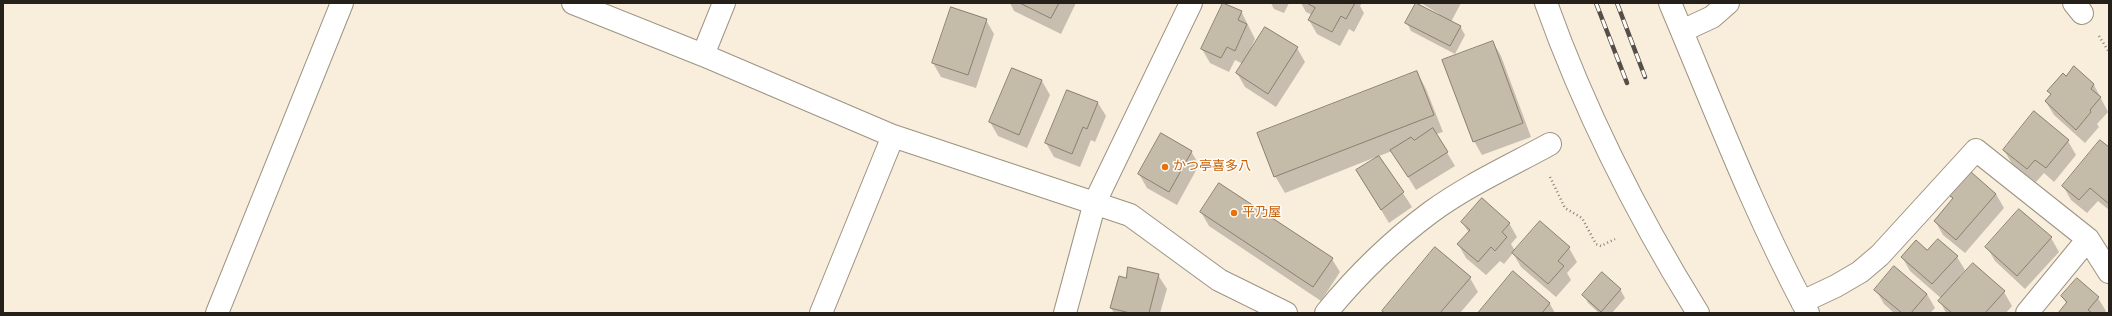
<!DOCTYPE html>
<meta charset="utf-8">
<style>
body{margin:0}
#map{position:relative;width:2112px;height:316px;overflow:hidden;background:#f9eedc;font-family:"Sofia Sans Condensed",sans-serif}
canvas{display:block}
.frame{position:absolute;inset:0;border:4px solid #25211a;pointer-events:none}
</style>
<div id="map">
<canvas width="2112" height="316"></canvas>
<div class="frame"></div>
</div>
<script>
const g = document.querySelector('canvas').getContext('2d');
g.lineJoin = 'round';
function fill(path, color) { g.fillStyle = color; g.fill(path, 'evenodd'); }
function trace(path, color, width, dash) { g.strokeStyle = color; g.lineWidth = width; g.lineCap = dash ? 'butt' : 'round'; g.setLineDash(dash || []); g.stroke(path); }
function drawText(font, color, halo, rows, align = 'center') {
  g.font = font + ' "Sofia Sans Condensed","Noto Sans JP",sans-serif'; g.lineWidth = 3; g.setLineDash([]); g.textBaseline = 'middle'; g.strokeStyle = halo; g.fillStyle = color; for (const [text, x, y, turn = 0] of rows) {
    g.save(); g.translate(x, y); g.rotate((+turn || 0) * Math.PI / 180); g.textAlign = isNaN(turn) ? turn : align; if (halo) g.strokeText(text, 0, 0); g.fillText(text, 0, 0); g.restore();
  }
}
const shadow = new Path2D(`
 M1010 3H1076L1061 34 1014 11Z
 M1271 3H1289L1284 13 1274 9Z
 M1301 3H1362L1360 6 1364 13 1354 32 1349 29 1340 46 1317 34 1309 20 1312 15 1306 12Z
 M1421 3H1461L1451 22 1460 26 1465 35 1455 54 1411 31 1407 23 1439 14Z
 M1241 11 1255 39 1249 52 1265 28 1297 48 1305 62 1276 107 1245 87 1237 73 1243 64 1235 60 1229 72 1210 63 1202 49Z
 M986 20 994 34 976 88 941 77 933 63Z
 M1493 42 1501 56 1531 137 1482 155 1474 141Z
 M2074 68 2094 85 2108 112 2097 124 2099 127 2085 143 2054 115 2046 102 2051 95 2049 91Z
 M1417 72 1426 89 1443 132 1436 134 1455 166 1416 190 1392 151 1379 156 1412 207 1389 223 1365 184 1376 157 1285 193 1275 176Z
 M1042 81 1050 95 1027 148 998 136 990 122Z
 M1098 103 1106 116 1095 142 1091 140 1080 167 1054 157 1046 143Z
 M2068 141 2076 155 2054 182 2044 173 2036 182 2012 164 2004 150Z
 M2109 148V210L2098 201 2087 213 2071 200 2063 186Z
 M1191 151 1199 165 1177 205 1147 188 1139 174Z
 M1996 194 2004 208 1965 253 1943 235 1935 221 1953 200 1951 196Z
 M1201 212 1332 259 1340 272 1321 301 1209 226Z
 M1462 222 1509 223 1517 237 1511 244 1515 251 1569 248 1577 262 1567 273 1571 280 1556 297 1521 267 1513 253 1504 264 1500 261 1486 275 1466 258 1458 244 1469 233Z
 M2051 238 2059 252 2025 289 1995 261 1987 247Z
 M1927 251 1957 257 1965 270 1960 276 1961 278 2004 292 2012 306 2006 313H1946L1940 301 1942 299 1910 271 1902 257Z
 M1514 273 1550 304 1555 313H1480Z
 M1158 275 1167 289 1160 313H1114L1111 308 1126 279Z
 M1470 278 1478 292 1460 313H1384L1383 311Z
 M1620 289 1625 298 1612 313H1599L1588 303 1584 295Z
 M1876 290 1927 294 1935 308 1930 313H1894L1884 304Z
 M2062 297 2098 298 2106 311 2105 313H2059L2067 304Z`);
const building = new Path2D(`
 M1020 3H1059L1051 18Z
 M1223 3 1242 11 1238 20 1247 24 1235 51 1227 47 1221 58 1201 49Z
 M1307 3H1355L1346 19 1341 16 1332 32 1308 20 1315 8Z
 M1416 3 1461 26 1450 46 1405 23Z
 M951 7 987 19 968 75 932 63Z
 M1265 27 1298 47 1268 94 1236 73Z
 M1493 41 1523 123 1473 142 1442 60Z
 M2074 66 2094 84 2091 89 2101 97 2090 110 2091 112 2076 130 2045 101 2051 94 2047 91 2063 73 2066 76Z
 M1012 68 1042 80 1019 135 989 122Z
 M1417 71 1434 115 1274 177 1257 133Z
 M1067 90 1098 102 1087 129 1083 127 1072 154 1045 143Z
 M2034 111 2069 140 2046 168 2035 160 2027 169 2003 150Z
 M1433 128 1448 152 1408 177 1390 150 1411 137 1414 140Z
 M1161 133 1192 151 1169 192 1138 174Z
 M2100 140 2109 147V204L2090 188 2079 200 2062 186Z
 M1379 156 1404 192 1381 210 1356 170Z
 M1971 172 1996 194 1956 240 1934 221 1953 198 1950 196Z
 M1219 183 1333 258 1313 287 1200 212Z
 M1482 198 1510 223 1502 232 1507 237 1495 251 1491 247 1478 262 1457 244 1470 230 1461 222Z
 M2019 209 2052 237 2017 276 1985 247Z
 M1540 221 1570 247 1558 261 1564 266 1548 284 1512 253Z
 M1938 239 1958 256 1932 284 1901 257 1916 240 1927 250Z
 M1435 247 1471 277 1440 313H1385L1382 311Z
 M1973 263 2005 291 1985 313H1952L1938 301Z
 M1894 266 1927 294 1911 313H1902L1874 290Z
 M1128 267 1159 274 1149 313H1130L1110 308 1119 276 1126 278Z
 M1513 271 1550 303 1542 313H1478Z
 M1602 272 1621 289 1601 312 1582 295Z
 M2077 278 2099 297 2088 310 2092 313H2058L2067 302 2061 296Z`);
const path = new Path2D(`
 M2099 36 2109 52
 M1550 177 1565 208 1582 218 1596 244 1601 246 1615 239`);
const minor = new Path2D(`
 M573 3 703 55 893 136 1130 215 1219 280 1286 313
 M1546 3C1585 112 1637 215 1698 313
 M1670 3C1714 107 1754 213 1808 313
 M2074 3 2082 13
 M1682 31 1712 17 1728 3
 M703 55 724 3
 M1802 302 1836 286 1860 272 1880 255 1976 150 2088 239 2109 272
 M217 313 342 3
 M821 313 893 136
 M1065 313 1095 202 1191 3
 M1326 313C1357 275 1392 241 1431 212 1468 185 1510 166 1550 144
 M2027 313 2088 239`);
const rail = new Path2D(`
 M1596 3 1627 83
 M1617 3 1645 77`);
const markers = [
 [1165,167,4,"#e8710a"],
 [1234,213,4,"#e8710a"]
];
const foodNames = [
 ["かつ亭喜多八",1173,167],
 ["平乃屋",1242,213]
];
fill(shadow, '#0003');
fill(building, '#c5bba9');
trace(building, '#897f6e', 1);
trace(minor, '#9d9382', 24);
trace(path, '#878074', 2.5, [1, 3]);
trace(minor, '#fff', 22);
trace(rail, '#554f46', 4.5);
trace(rail, '#fffdf9', 3, [9]);
for (const [x, y, r, color] of markers) { const dot = new Path2D(); dot.arc(x, y, r, 0, 2 * Math.PI); g.fillStyle = color; g.fill(dot); trace(dot, '#fffdf9', 1.5); }
drawText('13px', '#c56008', '#fffdf9', foodNames, 'left');
</script>
